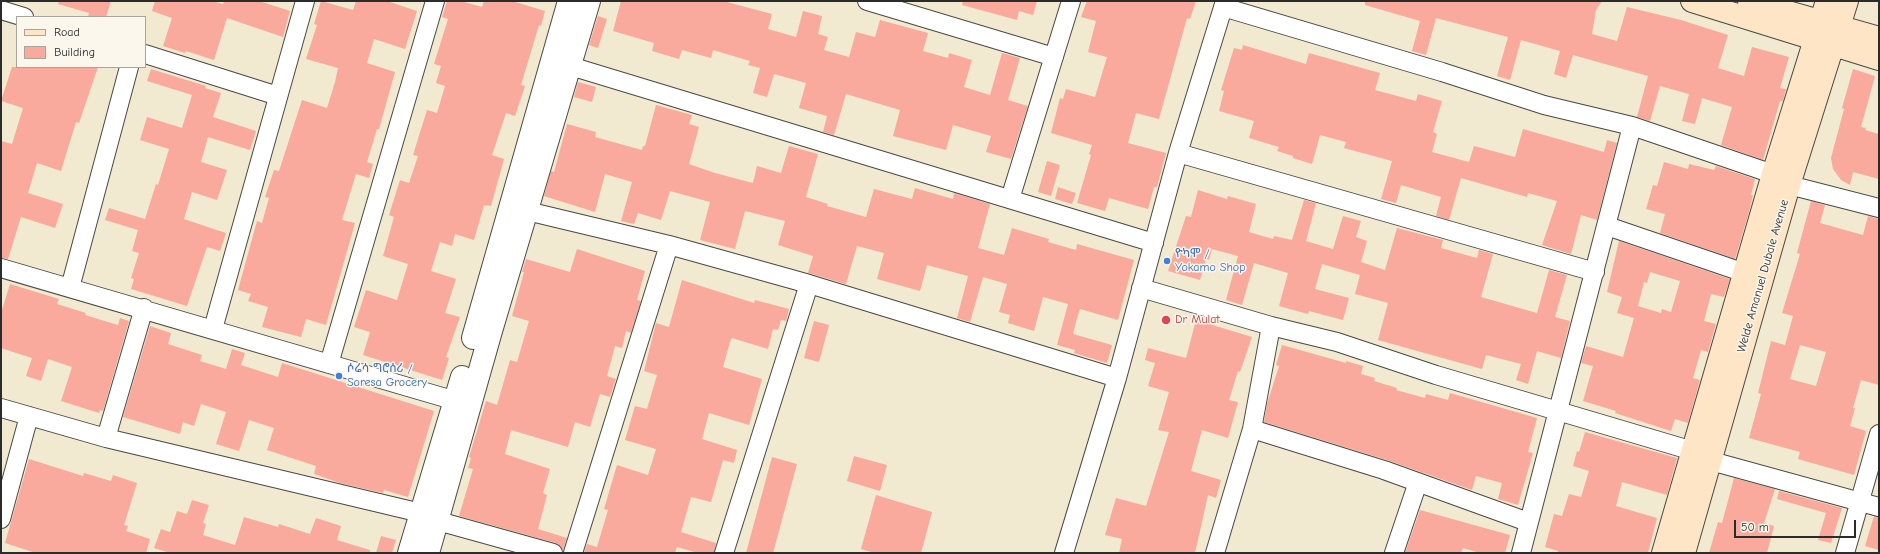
<!DOCTYPE html>
<meta charset="utf-8">
<style>
body{margin:0}
#map{position:relative;width:1880px;height:554px;overflow:hidden;background:#f1e9d0;font-family:"Comic Neue",sans-serif}
canvas{display:block}
.frame{position:absolute;inset:0;border:2px solid #2b2b2b;pointer-events:none}
.legend{position:absolute;left:16px;top:16px;width:130px;height:52px;box-sizing:border-box;background:#fbf7ec;border:1px solid #a8a59f;margin:0;padding:5px 7px;list-style:none;font-size:12px;color:#2b2b2b}
.legend li{display:flex;align-items:center;gap:8px;height:20px}
.legend b{width:20px;border:1px solid #a8a59f}
.scale{position:absolute;left:1734px;top:520px;width:122px;height:18px;box-sizing:border-box;border:2px solid #2b2b2b;border-top:0;padding-left:5px;font-size:12px;line-height:14px;white-space:nowrap;color:#2b2b2b;-webkit-text-stroke:3px #fbf7ec;paint-order:stroke}
</style>
<div id="map">
<canvas width="1880" height="554"></canvas>
<div class="frame"></div>
<ul class="legend">
<li><b style="height:5px;background:#fde5c5"></b>Road</li>
<li><b style="height:11px;background:#f9aa9c"></b>Building</li>
</ul>
<div class="scale">50 m</div>
</div>
<script>
const g = document.querySelector('canvas').getContext('2d');
g.lineJoin = 'round';
function fill(path, color) { g.fillStyle = color; g.fill(path, 'evenodd'); }
function trace(path, color, width, dash) { g.strokeStyle = color; g.lineWidth = width; g.lineCap = dash ? 'butt' : 'round'; g.setLineDash(dash || []); g.stroke(path); }
function drawText(font, color, halo, rows, align = 'center') {
  g.font = font + ' "Comic Neue","Noto Sans Ethiopic",sans-serif'; g.lineWidth = 3; g.setLineDash([]); g.textBaseline = 'middle'; g.strokeStyle = halo; g.fillStyle = color; for (const [text, x, y, turn = 0] of rows) {
    g.save(); g.translate(x, y); g.rotate((+turn || 0) * Math.PI / 180); g.textAlign = isNaN(turn) ? turn : align; if (halo) g.strokeText(text, 0, 0); g.fillText(text, 0, 0); g.restore();
  }
}
const building = new Path2D(`
 M59 1H111L106 17H88L89 13 58 4Z
 M155 1H212L223 4 224 1H259L290 11 283 37 227 18 214 60 186 51 185 53 163 46 172 18 152 11Z
 M321 1 353 10 356 1H387L417 11 405 49 374 39 367 63 395 72 379 129H377L367 162 373 164 369 178 356 174 342 220 355 223 326 325 306 319 301 337 262 327 268 307 248 301 251 294 238 290 257 221 262 223 269 198 265 197 274 170 279 171 302 100 327 108 335 82 338 68 306 59 317 25 314 24Z
 M447 1H461L482 7 484 1H512L545 11 541 26 539 25 521 85 525 86 515 116 506 113 492 155 504 159 491 206 484 205 474 240 455 234 452 246 440 242 431 271 456 279 445 313 460 317 446 357 449 358 442 380 363 355 370 332 354 327 366 290 397 300 408 264 383 256 394 217 389 215 400 180 409 183 418 156 413 155 427 110 437 113 445 86 436 83 441 66 434 64 448 19 442 17Z
 M621 1H723L772 14 768 29 796 37 803 11 822 16 818 34 828 37 824 50 849 57 856 32 875 37 880 20 928 33 923 51 948 58 949 53 972 60 964 87 990 95 1002 53 1020 58 1008 100 1028 106 1011 159 986 152 991 136 953 125 946 150 893 136 900 110 846 94 834 135 823 132 827 116 799 108 806 83 774 74 767 97 753 93 760 68 748 65 750 61 713 50 711 58 682 50 679 59 652 51 654 43 613 31Z
 M963 1H1037L1033 15 1019 11 1017 20 962 5Z
 M1087 1H1196L1190 19 1187 18 1159 119 1136 113 1128 143 1166 153 1157 187H1154L1148 209 1109 198 1105 211 1077 203 1091 155 1089 154 1092 145 1051 133 1060 98 1063 99 1066 89 1095 97 1107 57 1088 52 1096 21 1081 17Z
 M1365 1H1602L1596 10 1592 34 1617 41 1627 7 1681 20 1728 35 1718 68 1744 76 1752 47 1789 57 1780 88 1786 89 1783 101H1780L1763 160 1721 145 1732 107 1702 98 1695 124 1682 121 1689 94 1660 86 1650 121 1637 117 1648 76 1573 55 1566 78 1554 74 1560 51 1521 40 1510 80 1497 76 1508 37 1436 18 1426 55 1412 51 1420 21 1365 5Z
 M598 16 607 19 598 48 589 45Z
 M1243 45 1306 64 1309 53 1380 73 1375 90 1416 101 1418 94 1442 101 1433 132 1437 134 1432 152 1469 162 1474 146 1515 157 1523 129 1604 152 1607 140 1617 143 1597 220 1581 215 1571 254 1542 245 1557 201 1528 193 1527 197 1461 178 1449 220 1436 216 1441 197 1401 185 1396 203 1381 199 1392 161 1344 148 1346 142 1320 135 1312 164 1293 158V156L1277 151 1279 147 1249 138 1254 121 1219 111 1224 91 1221 90 1234 48 1242 50Z
 M12 67H98L79 123 76 122 61 171 37 163 28 193 63 204 55 228 21 217 8 259 1 258V141L12 144 23 108 1 101Z
 M151 69 206 86 205 88 221 93 213 117 256 131 250 150 208 137 201 162 227 170 217 200 192 192 184 219 226 233 220 251 207 247 187 306 131 289 134 279 131 278 139 253 132 251 138 230 105 220 109 208 145 219 156 184 158 185 169 149 140 140 147 117 182 128 192 95 147 81Z
 M1853 69 1875 76 1861 127 1866 128 1865 130 1879 134V179L1853 172 1850 185 1841 180 1833 169 1831 158 1844 109 1842 108Z
 M578 82 596 87 592 102 574 97Z
 M656 105 692 115 689 124 699 127 689 164 715 173 753 183 757 166 781 173 789 146 818 154 806 197 828 204 827 206 866 217 874 189 912 199 915 188 953 199 954 193 990 204 978 248 1004 255 1012 228 1049 239 1048 242 1076 250 1077 244 1134 260 1118 320 1080 309 1077 318 1073 334 1112 345 1107 363 1074 353 1075 350 1057 345 1068 304 1043 297 1034 331 1008 323 1010 315 999 312 1007 284 983 277 970 322 957 318 968 276 927 265 920 291 877 279 884 253 857 246 846 284 808 273 813 256 778 245 785 221 745 211 735 249 700 240 710 202 670 191 661 220 638 213 634 224 621 221 632 182 605 174 595 212 544 196 551 171 554 172 567 124 596 132 595 137 642 150 643 146H645Z
 M1047 161 1060 165 1051 196 1038 192Z
 M1664 162 1688 169 1689 164 1714 170 1716 166 1755 179 1751 195H1753L1749 212 1735 259 1660 233 1665 214 1646 209 1653 185 1657 186Z
 M1058 187 1076 193 1072 204 1055 199Z
 M1198 190 1227 199 1228 196 1256 204 1249 232 1273 239 1274 236 1292 240 1304 200 1316 203 1306 241 1333 249 1343 216 1361 221 1356 237 1367 241 1361 262 1385 270 1397 228 1443 240 1441 248 1477 258 1479 250 1493 254 1481 297 1537 313 1549 270 1567 275 1555 317 1570 321 1561 358 1537 351 1528 384 1516 380 1521 364 1486 355 1482 369 1378 340 1388 303 1355 294 1360 275 1322 264 1315 289 1349 298 1343 320 1309 311 1308 314 1279 306 1288 273 1254 263 1242 305 1226 300 1238 256 1212 249 1209 260 1206 259 1200 280 1168 271 1186 216 1191 217Z
 M1811 201 1825 205 1820 223 1863 235 1868 216 1879 219V385L1861 380 1853 408H1855L1850 426 1866 431 1854 475 1798 459 1800 452 1749 438 1761 394 1758 393 1771 341 1785 345 1793 316 1782 313 1800 254 1797 253ZM1800 345 1826 352 1816 386 1790 379Z
 M1619 241 1730 279 1724 297 1711 294 1704 321 1716 324 1708 352 1701 350 1693 378 1700 380 1688 423 1675 419 1671 431 1615 413 1616 411 1583 401 1593 366 1581 363 1586 346 1623 357 1634 318 1617 313 1622 297 1607 292ZM1650 272 1680 281 1671 312 1662 309 1661 313 1638 306 1644 282 1647 283Z
 M577 249 645 271 637 300 641 301 631 333 626 331 622 348 615 346 607 376 616 379 610 397 600 394 590 427 575 422 568 447 511 430 505 454 550 469 543 493 547 495 538 529 567 538 563 550 556 543 459 516 473 469 468 468 471 458 469 457 486 401 497 405 510 360 517 362 529 321 512 316 524 272H522L526 259 570 272Z
 M682 280 754 303 755 300 789 309 786 321 781 320 778 330 773 329 768 349 732 338 730 342 723 367 762 379 749 425 709 413 702 439 737 450 734 463 723 460 711 502 691 497 681 532 716 543 714 553H698L677 547 675 553H584L587 544 597 547 608 510 604 509 617 465 648 475 656 449 625 440 635 406 647 409 657 375 644 371 656 323 669 327Z
 M10 284 59 299 57 304 86 313 85 315 118 325 120 318 129 321 103 411 100 410 99 413 61 401 72 367 48 359 41 381 26 376 32 358 1 348V313Z
 M1196 320 1252 337 1240 372 1238 371 1229 400 1238 402 1228 438 1202 430 1191 471 1221 480 1216 498 1208 495 1195 553H1119L1122 539 1105 535 1116 498 1146 506 1169 432 1158 430 1169 392 1148 386 1155 363 1145 360 1148 348 1186 358Z
 M814 321 829 325 819 362 804 358Z
 M150 326 171 333 168 344 202 355 200 361 226 369 232 349 245 353 241 365 278 377 282 363 434 411 408 497 384 490 383 493 340 483 314 474 316 466 267 450 274 428 249 420 239 451 216 444 226 412 201 404 194 426 183 422 180 434 123 417Z
 M1282 345 1346 363V361L1363 366 1361 374 1375 378 1374 381 1397 388 1396 390 1425 398 1426 394 1448 400 1450 393 1537 418 1528 452 1533 453 1518 505 1498 499 1502 483 1476 476 1472 490 1387 460 1264 422 1267 404 1279 366 1276 365Z
 M1585 432 1677 458 1667 495 1622 482 1616 506 1657 518 1648 553H1558V551L1545 547 1554 514 1562 516 1569 494 1581 497 1589 471 1573 466 1577 451 1579 452Z
 M854 456 887 465 880 491 847 481Z
 M772 457 797 464 776 542 773 553H746Z
 M29 459 83 476 84 473 111 481 113 475 137 483 124 525 128 526 126 531 150 539 146 553H36L5 543Z
 M1734 478 1775 489 1764 523 1774 526 1767 553H1709L1718 522 1722 523Z
 M1779 491 1842 508 1831 543 1818 540 1826 513 1777 499Z
 M876 495 932 512 921 553H875L861 549Z
 M192 500 209 505 203 523 206 524 203 535 235 545 244 517 278 527 279 524 310 534 316 518 341 526 337 540 370 550V553H170L154 548 161 529 170 532 177 511 187 514Z
 M1420 510 1510 535 1505 553H1480L1463 548 1461 553H1405Z
 M1874 516 1879 517V550L1865 546Z
 M381 536 396 540 392 553H376Z`);
const minor = new Path2D(`
 M867 1 1054 57
 M1223 7 1442 72 1544 105 1632 126 1773 174
 M1 10 24 17
 M145 54 278 96
 M557 62 1154 243
 M1178 153 1595 272
 M1789 185 1879 208
 M1010 199 1071 1
 M527 211 669 245 809 284 1117 378
 M1607 226 1745 273
 M1 268 456 401
 M70 288 129 67
 M1141 288 1271 326 1337 342 1436 375 1693 451
 M213 329 305 1
 M329 364 435 1
 M1 408 106 438 421 513 438 521 553 553
 M1252 429 1384 470 1528 522
 M106 438 144 308
 M1711 461 1879 507
 M1 519 29 416
 M573 553 669 245
 M724 553 809 284
 M1064 553 1117 378 1178 153 1225 1
 M1215 553 1252 429 1271 326
 M1394 553 1418 482
 M1521 553 1632 126
 M1845 553 1879 434`);
const tertiary = new Path2D(`
 M473 338 569 1
 M409 553 462 377
 M428 553 491 331 589 1`);
const secondary = new Path2D(`
 M1692 1 1879 59
 M1749 1 1879 38
 M1663 553 1773 174 1827 1
 M1684 553 1789 185 1847 1`);
const markers = [
 [1167,261,4,"#3f7fe0"],
 [1166,320,5,"#e0444e"],
 [339,376,4,"#3f7fe0"]
];
const shopNames = [
 ["ዮካሞ /",1175,254],
 ["Yokamo Shop",1175,268],
 ["ሶሬሳ ግሮሰሪ /",347,369],
 ["Soresa Grocery",347,383]
];
const streetNames = [
 ["Welde Amanuel Dubale Avenue",1763,276,-74]
];
const healthNames = [
 ["Dr Mulat",1175,320]
];
fill(building, '#f9aa9c');
trace(minor, '#494844', 20);
trace(tertiary, '#494844', 24);
trace(secondary, '#494844', 24);
trace(minor, '#fff', 18);
trace(tertiary, '#fff', 22);
trace(secondary, '#fde5c5', 22);
for (const [x, y, r, color] of markers) { const dot = new Path2D(); dot.arc(x, y, r, 0, 2 * Math.PI); g.fillStyle = color; g.fill(dot); trace(dot, '#fbf7ec', 1.5); }
drawText('12px', '#366cbe', '#fbf7ec', shopNames, 'left');
drawText('12px', '#2b2b2b', '#fbf7ec', streetNames);
drawText('12px', '#be3a42', '#fbf7ec', healthNames, 'left');
</script>
